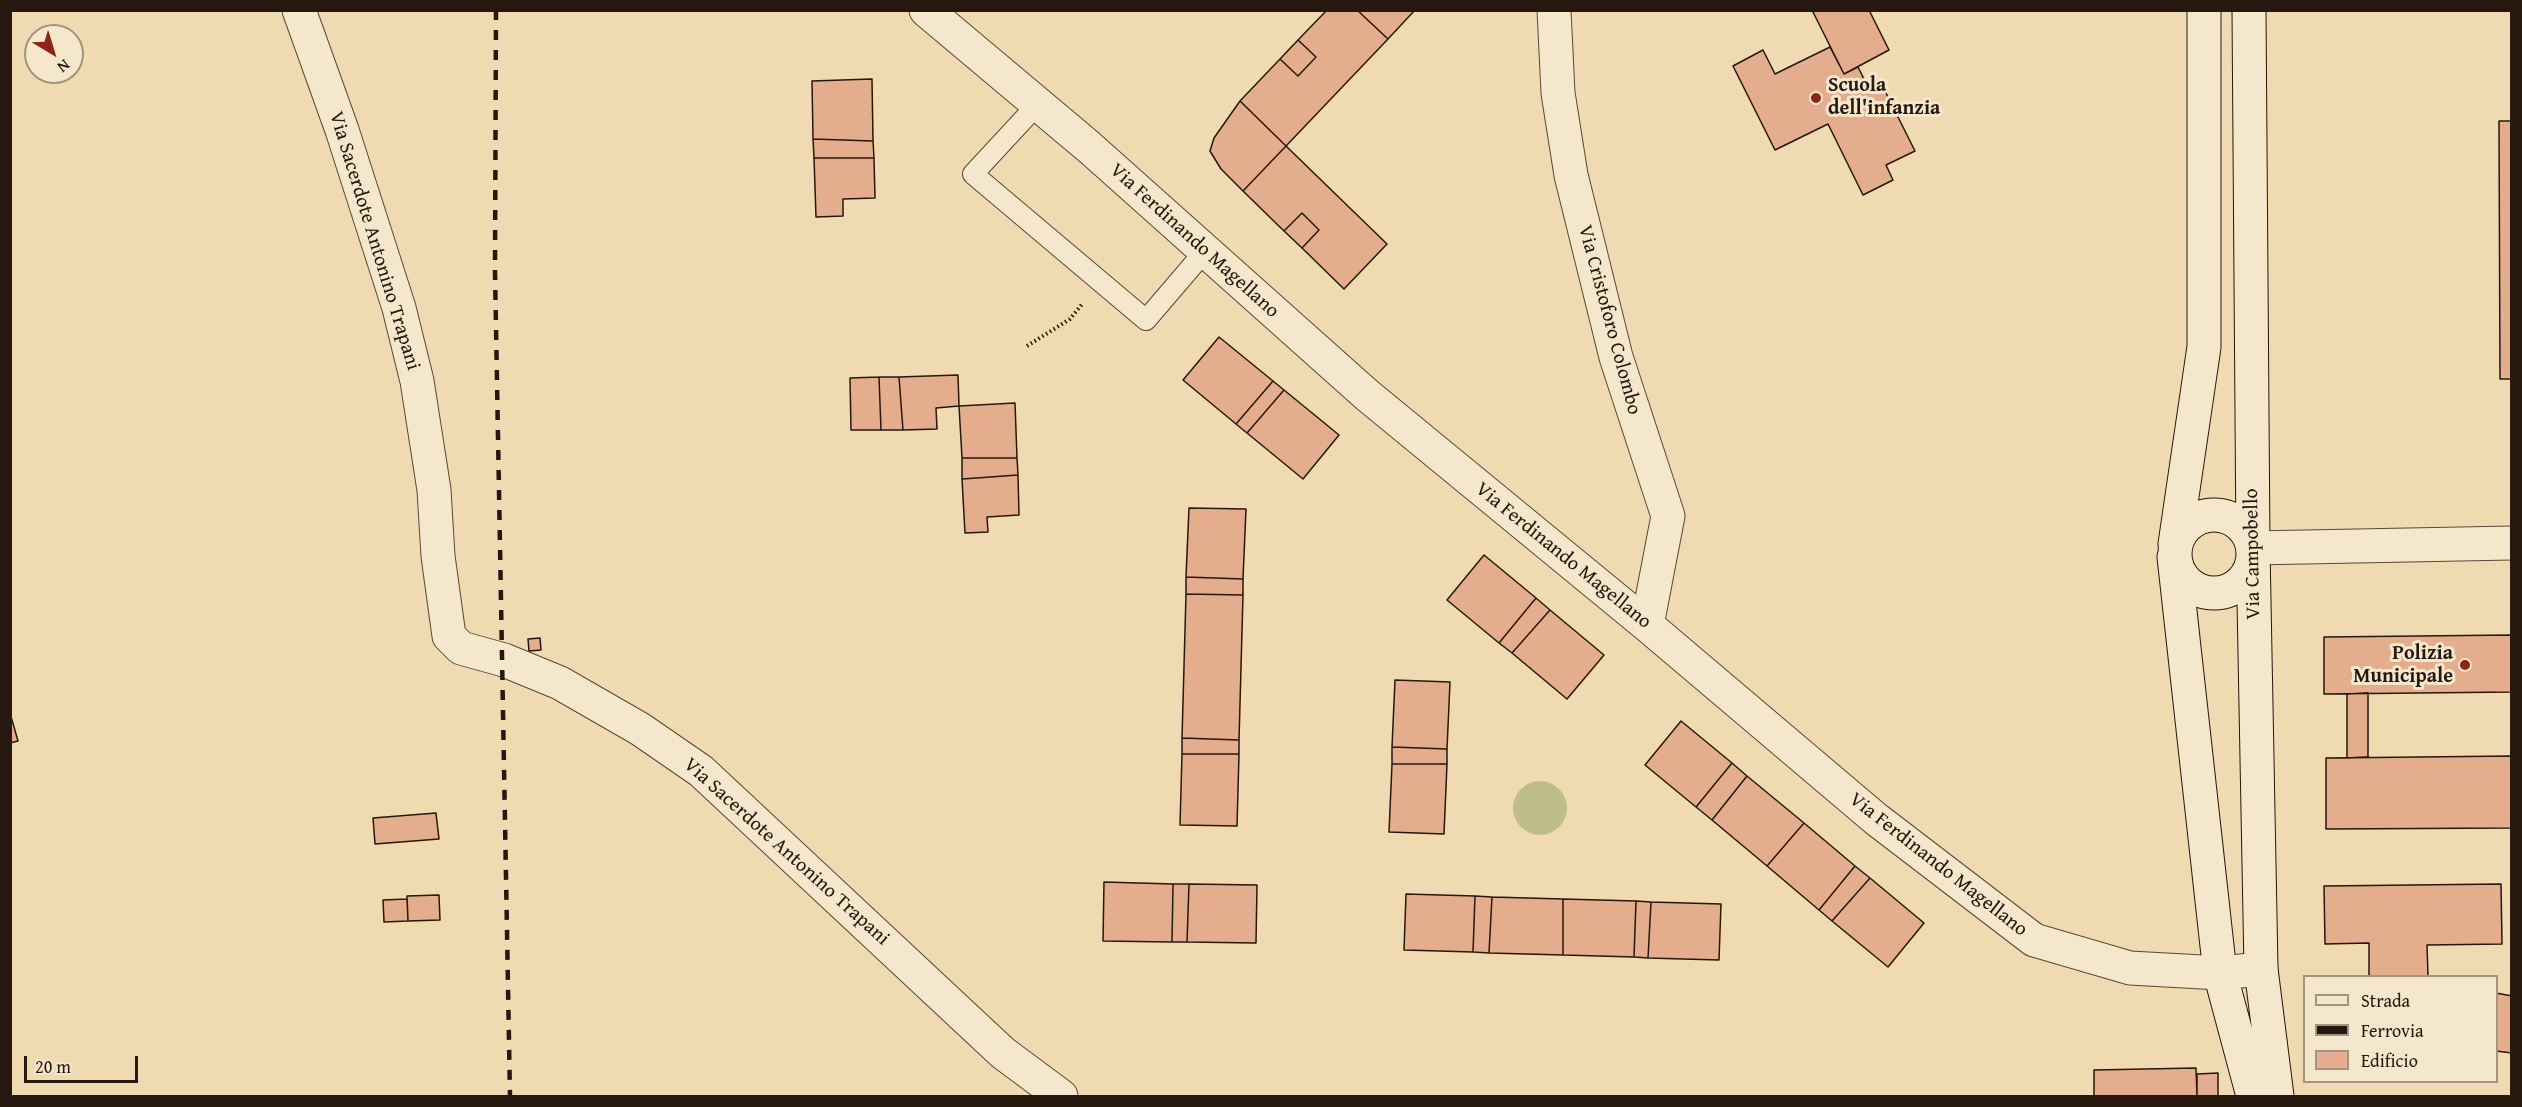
<!DOCTYPE html>
<style>
body{margin:0}
#map{position:relative;width:2522px;height:1107px;overflow:hidden;background:#f0dab1;font-family:"Gentium Book Plus",serif}
canvas{display:block}
.frame{position:absolute;inset:0;border:12px solid #26170f;pointer-events:none}
.legend{position:absolute;left:2303px;top:975px;width:195px;height:108px;box-sizing:border-box;background:#f5e7cc;border:2px solid #a29480;margin:0;padding:8px 10px;list-style:none;font-size:18px;color:#26170f}
.legend li{display:flex;align-items:center;gap:12px;height:30px}
.legend b{width:30px;border:2px solid #a29480}
.north{position:absolute;left:24px;top:24px;width:60px;height:60px;box-sizing:border-box;background:#f5e7cc;border:2px solid #a29480;border-radius:50%;rotate:142deg;font-size:16px;font-weight:700;line-height:24px;text-align:center;color:#26170f}
.north::after{content:'';display:block;margin:auto;width:21px;height:27px;background:#8f2418;clip-path:polygon(50% 0,100% 100%,50% 72%,0 100%)}
.scale{position:absolute;left:24px;top:1056px;width:114px;height:27px;box-sizing:border-box;border:3px solid #26170f;border-top:0;padding-left:8px;font-size:18px;line-height:21px;white-space:nowrap;color:#26170f;-webkit-text-stroke:4px #f5e7cc;paint-order:stroke}
</style>
<div id="map">
<canvas width="2522" height="1107"></canvas>
<div class="frame"></div>
<ul class="legend">
<li><b style="height:8px;background:#f5e7cc"></b>Strada</li>
<li><b style="height:8px;background:#26170f"></b>Ferrovia</li>
<li><b style="height:16px;background:#e4ad8d"></b>Edificio</li>
</ul>
<div class="north">N</div>
<div class="scale">20 m</div>
</div>
<script>
const g = document.querySelector('canvas').getContext('2d');
g.lineJoin = 'round';
function fill(path, color) { g.fillStyle = color; g.fill(path, 'evenodd'); }
function trace(path, color, width, dash) { g.strokeStyle = color; g.lineWidth = width; g.lineCap = dash ? 'butt' : 'round'; g.setLineDash(dash || []); g.stroke(path); }
function drawText(font, color, halo, rows, align = 'center') {
  g.font = font + ' "Gentium Book Plus",serif'; g.lineWidth = 6; g.setLineDash([]); g.textBaseline = 'middle'; g.strokeStyle = halo; g.fillStyle = color; for (const [text, x, y, turn = 0] of rows) {
    g.save(); g.translate(x, y); g.rotate((+turn || 0) * Math.PI / 180); g.textAlign = isNaN(turn) ? turn : align; if (halo) g.strokeText(text, 0, 0); g.fillText(text, 0, 0); g.restore();
  }
}
const green = new Path2D(`
 M1513 808a27 27 0 1 1 54 0a27 27 0 1 1-54 0Z`);
const building = new Path2D(`
 M1327 10H1357L1388 39 1286 146 1240 101 1280 59 1298 76 1316 57 1298 40Z
 M1357 10H1415L1388 39Z
 M1812 10H1869L1889 50 1844 74Z
 M1298 40 1316 57 1298 76 1280 59Z
 M1830 47 1844 74 1858 67 1871 93 1883 87 1915 151 1886 165 1893 180 1863 195 1828 124 1775 150 1733 66 1763 50 1775 74Z
 M872 79 873 141 813 139 812 81Z
 M1240 101 1286 146 1243 191 1221 169 1210 151 1214 138Z
 M2499 121H2512V379H2500Z
 M813 139 873 141 874 158H814Z
 M1286 146 1387 244 1344 289 1302 248 1319 230 1302 213 1284 231 1243 191Z
 M814 158H874L875 198 843 199V216L816 217Z
 M1302 213 1319 230 1302 248 1284 231Z
 M1219 337 1273 381 1236 424 1183 380Z
 M958 375 959 406 936 408 937 429 903 430 899 377Z
 M879 377 881 430H851L850 378Z
 M879 377H899L903 430H881Z
 M1273 381 1284 390 1247 433 1236 424Z
 M1284 390 1339 435 1303 479 1247 433Z
 M1015 403 1017 458H962L959 406Z
 M962 458H1017L1018 475 962 479Z
 M1018 475 1019 515 987 517 988 532 965 533 962 479Z
 M1189 508 1246 509 1243 579 1186 577Z
 M1484 555 1536 598 1499 643 1447 600Z
 M1186 577 1243 579V595L1186 594Z
 M1186 594 1243 595 1239 740 1182 738Z
 M1536 598 1550 610 1512 653 1499 643Z
 M1550 610 1604 655 1567 699 1512 653Z
 M2512 635V692L2324 694V637Z
 M540 638 541 650 529 651 528 639Z
 M1395 680 1450 682 1447 749 1392 747Z
 M2368 693V757L2347 758V694Z
 M10 713 18 741 10 743Z
 M1681 721 1732 763 1696 807 1645 765Z
 M1182 738 1239 740V754H1182Z
 M1392 747 1447 749V764H1392Z
 M1182 754H1239L1237 826 1180 825Z
 M2512 756V828L2326 829V758Z
 M1732 763 1747 776 1712 820 1696 807Z
 M1392 764H1447L1444 834 1389 832Z
 M1747 776 1804 823 1767 866 1712 820Z
 M436 813 439 839 375 844 373 818Z
 M1804 823 1855 866 1819 910 1767 866Z
 M1855 866 1870 878 1832 921 1819 910Z
 M1870 878 1924 923 1888 967 1832 921Z
 M1104 882 1173 884 1172 942 1103 941Z
 M1173 884H1189L1187 942H1172Z
 M1189 884 1257 885 1256 943 1187 942Z
 M2501 884 2502 944 2427 945 2428 976H2369V943L2325 944 2324 886Z
 M1406 894 1475 896 1473 952 1404 950Z
 M439 895 440 920 408 921 407 896Z
 M1475 896 1492 897 1489 953 1473 952Z
 M1492 897 1563 899V955L1489 953Z
 M407 899 408 921 384 922 383 900Z
 M1563 899 1636 901 1634 957 1563 955Z
 M1636 901 1651 902 1648 958 1634 957Z
 M1651 902 1721 904 1719 960 1648 958Z
 M2496 993 2512 996V1053L2496 1051Z
 M2196 1068 2197 1096H2094V1070Z
 M2218 1073V1096H2197V1074Z`);
const path = new Path2D(`
 M1027 346 1070 319 1083 303`);
const service = new Path2D(`
 M1036 106 973 174 1146 320 1205 251`);
const minor = new Path2D(`
 M299 10 342 130 399 308 417 381 434 490 438 556 449 636 461 648 504 660 560 683 640 729 701 771 1003 1053 1061 1096
 M926 10 1089 147 1367 395 1647 625 1876 819 2034 940 2130 968 2220 973 2261 969
 M1554 10 1558 93 1571 175 1616 357 1668 516 1647 625
 M2253 548 2512 543`);
const secondary = new Path2D(`
 M2249 10 2253 548 2261 969 2277 1096
 M2175 554a39 39 0 1 1 78 0a39 39 0 1 1-78 0Z
 M2175 544 2204 347V10
 M2174 557 2220 973 2253 1096`);
const rail = new Path2D(`
 M496 10 495 271 510 1096`);
const markers = [
 [1816,98,6,"#8f2418"],
 [2465,665,6,"#8f2418"]
];
const poiNames = [
 ["Scuola",1828,86],
 ["dell'infanzia",1828,109],
 ["Polizia",2453,654,"right"],
 ["Municipale",2453,677,"right"]
];
const streetNames = [
 ["Via Sacerdote Antonino Trapani",374,241,73],
 ["Via Ferdinando Magellano",1194,241,42],
 ["Via Cristoforo Colombo",1609,320,75],
 ["Via Campobello",2253,554,-91],
 ["Via Ferdinando Magellano",1563,556,39],
 ["Via Sacerdote Antonino Trapani",786,852,42],
 ["Via Ferdinando Magellano",1938,865,38]
];
fill(green, '#bdbe89');
fill(building, '#e4ad8d');
trace(building, '#26170f', 1.5);
trace(service, '#584838', 22);
trace(minor, '#584838', 35);
trace(secondary, '#26170f', 35);
trace(path, '#26170f', 4, [1.5, 3]);
trace(service, '#f5e7cc', 20);
trace(minor, '#f5e7cc', 33);
trace(secondary, '#f5e7cc', 33);
trace(rail, '#26170f', 4.5, [10, 10]);
for (const [x, y, r, color] of markers) { const dot = new Path2D(); dot.arc(x, y, r, 0, 2 * Math.PI); g.fillStyle = color; g.fill(dot); trace(dot, '#f5e7cc', 2); }
drawText('bold 20px', '#26170f', '#f5e7cc', poiNames, 'left');
drawText('20px', '#26170f', '#f5e7cc', streetNames);
</script>
